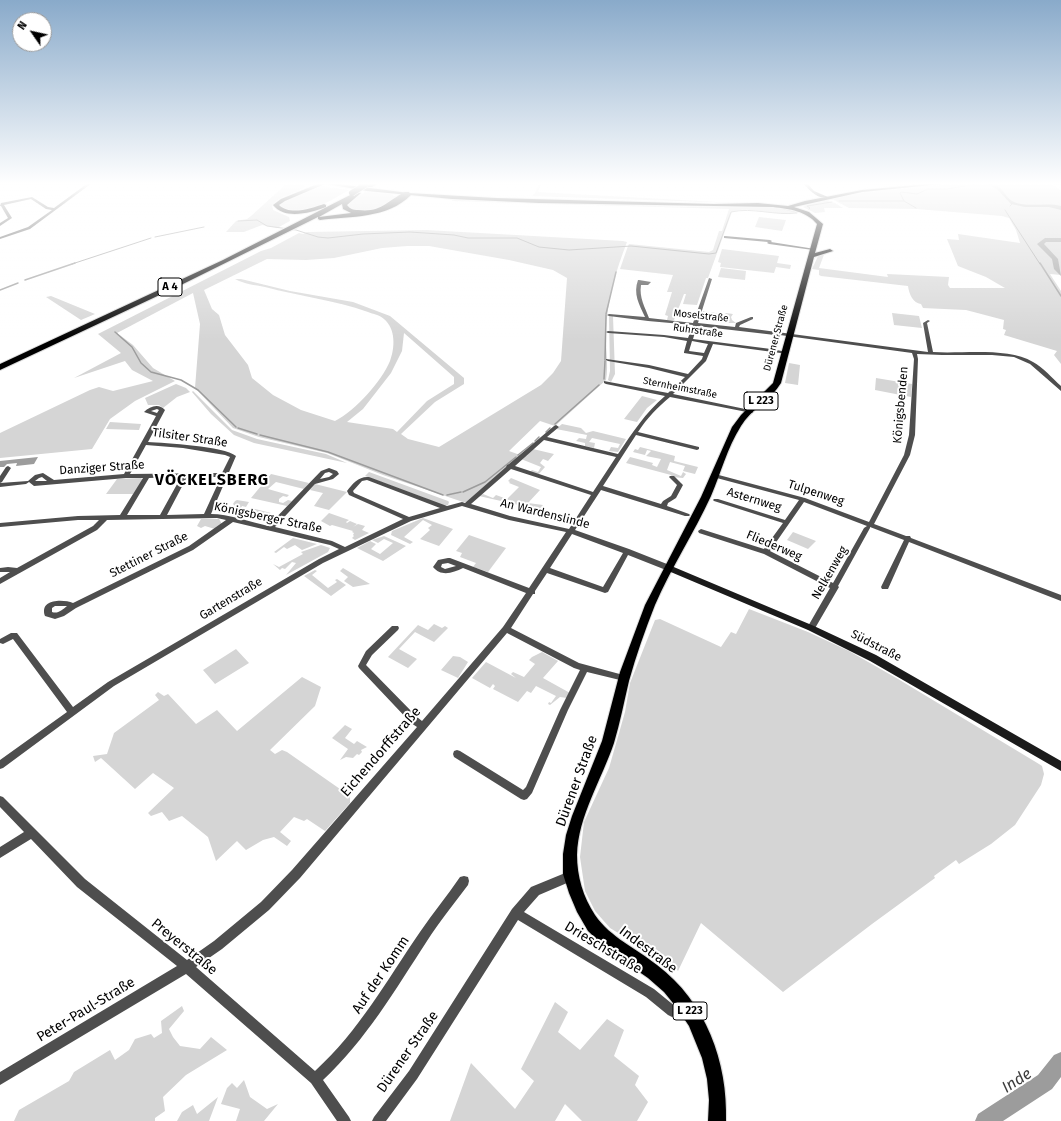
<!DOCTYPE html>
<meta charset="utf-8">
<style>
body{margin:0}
#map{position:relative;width:1061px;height:1121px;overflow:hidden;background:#fff;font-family:"Fira Sans",sans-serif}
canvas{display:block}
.north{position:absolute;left:12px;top:12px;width:40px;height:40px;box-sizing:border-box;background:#fff;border:1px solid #999;border-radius:50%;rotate:304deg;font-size:11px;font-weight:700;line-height:16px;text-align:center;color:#000}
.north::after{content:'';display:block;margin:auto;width:14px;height:18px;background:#000;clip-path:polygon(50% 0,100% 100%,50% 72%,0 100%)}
</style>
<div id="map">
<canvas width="1061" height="1121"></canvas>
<div class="north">N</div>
</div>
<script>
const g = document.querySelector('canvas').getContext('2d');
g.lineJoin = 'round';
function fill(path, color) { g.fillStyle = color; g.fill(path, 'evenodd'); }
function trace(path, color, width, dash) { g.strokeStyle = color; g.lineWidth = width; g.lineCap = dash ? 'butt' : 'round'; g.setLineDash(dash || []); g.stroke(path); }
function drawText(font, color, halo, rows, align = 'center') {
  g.font = font + ' "Fira Sans",sans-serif'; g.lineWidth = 4; g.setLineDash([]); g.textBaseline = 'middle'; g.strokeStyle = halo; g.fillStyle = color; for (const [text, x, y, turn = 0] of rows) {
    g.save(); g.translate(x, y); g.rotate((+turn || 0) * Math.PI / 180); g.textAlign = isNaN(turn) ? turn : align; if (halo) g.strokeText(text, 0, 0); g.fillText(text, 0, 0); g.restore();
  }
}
const green = new Path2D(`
 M284 183H297L305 186C296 194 280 195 272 205L273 210 289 217 290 221 277 228 262 225 244 232H226L236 221 247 219 251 216 284 186Z
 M539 183H542L538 192 735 203 532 196 535 193Z
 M963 183H1050L1061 190V275L1050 274 1061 291V364L1054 355 1057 351 1004 335 1006 330 1003 329 1004 320 966 310 923 308 921 304C913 303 909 294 908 286L821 276 819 275V270L812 269 818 256 825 252 819 268 888 277 887 274 949 277 948 285 950 288H1005L986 277 958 266 947 239 959 240 958 234 1020 243 1016 230 1009 218 1002 216 917 209 849 208 834 200 835 197 896 188Z
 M320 186 349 190C325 204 307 216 279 208V203Z
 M365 192 391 194 396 197C380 210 367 215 347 207V203Z
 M453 199C531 202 609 205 687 207 724 208 762 202 799 212 777 218 752 205 732 212L708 278H706L697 305 683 304 686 294H684L674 320H667L668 316 665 315 672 292H667L673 275 620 269 628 246 629 244 709 252 713 250 719 231H722L729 209 452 201Z
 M825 200 835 203 843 208H824L825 212 815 213 803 207 808 204Z
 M759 217 786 220 782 231 755 227Z
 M426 230 623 241 627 242C616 270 607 301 606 331 605 348 609 364 606 380L555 426 540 421 509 451 520 455 467 502H463L383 475 327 453 259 437 233 428 195 388 200 324 193 293 117 333 133 345 153 368 175 381 135 401 110 419 92 449 0 458V433L90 390 99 387 113 391 153 381 132 370 125 361 74 378 121 353 98 334 261 251 271 248 299 233 303 234 307 232ZM407 246H429L509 260 553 270 567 278 561 361 553 373 541 385 439 447 408 439 401 434 435 402 464 384V378L390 316 353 302 290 291 241 279H235C244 284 255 285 265 287 299 296 334 300 368 312 373 314 380 315 384 319 396 329 395 348 390 361 381 382 356 410 335 421L301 410 273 395 252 378 248 365 225 335 219 315 212 309 204 290 267 259 306 260 334 258 382 248ZM404 333 454 377V384L427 401 397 432 393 429 347 422 363 409 391 373 402 351Z
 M722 249 779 256 777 263 791 265 790 269 776 267 774 273 720 267 721 263 718 262Z
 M721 268 746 271 745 280 718 277Z
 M51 296 95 314 81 320 46 297Z
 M703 311 713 314 711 312 724 315 726 313 733 314 731 317 732 320 736 323H725L722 319 703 317Z
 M892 313 919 316 922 328 894 325Z
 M609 316H613L615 374 611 382 608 380 610 371Z
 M789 363 800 365 798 385 785 383Z
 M876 378 912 384 911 397 875 390Z
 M176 384 186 388 190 392 177 397 163 408 159 405H148L145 398Z
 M193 391 232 430 257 439 326 454 347 463 254 443 234 435 211 414 192 392Z
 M642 396 657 400 647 408 637 422 624 419Z
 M110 422 141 424 139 430 106 429Z
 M562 424 581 428 586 433 593 431 626 439 618 452 609 451 611 447 618 448 620 444 592 438 589 442 595 443 594 448 585 446V443L576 441 579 438 586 439 587 435 556 429Z
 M640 447 675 456 674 461 698 467 695 474 683 471 685 466 670 462 667 470 681 476 683 472 686 474 683 478 672 477 671 475 626 463 630 457 653 463 652 465 657 467 661 459 646 456 651 451 647 450 645 455 633 452 635 449 638 450Z
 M533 449 554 454 548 461 543 459 540 463 545 467 538 475 530 472 532 470 538 472 541 467 521 459Z
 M369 472 448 501 449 502 448 505 442 506 425 498 365 476Z
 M271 474 309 483 304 489 276 482 268 489 289 495 287 497 283 496 279 499V502L283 503 288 500 292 501 287 506 251 498Z
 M141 478 143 480 133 494H106L117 479Z
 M511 478 540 490 528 503 543 505 539 510 526 508 527 504H524L523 506 479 496 483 494 493 498 496 495 507 499 519 487 509 483 510 482 508 481Z
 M315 484 347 492 329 510 314 506 323 493 310 490Z
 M237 500 249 502 246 507 242 506 241 508H245L242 513H236L234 516 218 511 220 509 232 510 235 506 233 504 235 501Z
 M251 508 271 513 263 518 266 519 261 521 243 517 251 511 249 510Z
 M329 513 349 520 346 522 347 523 350 521 357 524 353 527 358 524 365 526 362 530 369 533 355 540 352 538 354 536 353 535 354 533 352 532 353 531 332 525 330 526 321 521Z
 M423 518 453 529 439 546 420 539 430 530 428 528 432 525 423 520 404 537 413 542 410 544 391 535 392 531Z
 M201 519H219L222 524 215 529 205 526 201 528 197 526Z
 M793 532 816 541 808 549 787 540Z
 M469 535 506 548 488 572 473 567 476 563 460 557 462 553 456 551Z
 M384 536 406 546 383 561 357 548 370 541 376 544 371 549 380 554 393 543 384 539 378 543 372 540Z
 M293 538 317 544 302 550 295 545 287 549 284 547 276 553 274 552Z
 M321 545 330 548 328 552 286 575 296 563 292 562 285 569 282 568 280 570 273 564 279 567 303 554 301 552Z
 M343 568 370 584 353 587 344 581 348 577 340 571Z
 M315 570 317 571 312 575 328 588 337 582 335 580 337 579 346 585 331 596 304 576Z
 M749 609 808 632 849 651 898 679 1039 764 1042 766 1044 774 1041 785 1015 825 991 844 959 864 956 860 934 876 935 878 872 924 783 992 701 923 678 971 670 961 662 954 633 942 610 928 595 911 585 891 580 857 584 822 609 768 625 712 630 683 655 620 660 619 721 647 731 632 736 634Z
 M434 624 442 628 445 626 448 628 434 642 415 632 399 649 417 659 408 668 388 657 418 625 428 630Z
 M236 649 249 663 215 684 203 670Z
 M542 652 558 661 543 678 570 693 567 698 560 697 550 705 548 704 549 702 551 703 556 696 536 686 531 693 527 691 518 702 493 689 495 686 493 684 490 688 472 678 486 662 516 678 511 674 513 672 524 677 535 664 529 660 532 657Z
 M453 656 460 657 468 662 458 678 441 670Z
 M302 677 321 687 315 706 270 750 275 754 282 750 287 752 350 796V803L325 831 307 819 304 821 294 817 280 832 291 841 287 846 274 837 263 840 246 850 237 841 216 861 208 837 182 816 169 821 162 812 151 816 148 813 174 788 153 773 135 789 101 758 95 762 93 756 107 754 114 733 159 700 155 695 158 692 164 696 168 694 196 724 217 710 237 731Z
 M345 725 352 729 345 738 354 744 357 741 367 747 361 750 362 752 359 755 357 754 353 758 346 757 340 760 348 749 332 738Z
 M555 1002 568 1012 558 1032 580 1050 607 1019 624 1030 614 1056 639 1076 635 1085 648 1102 637 1121H582L565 1104 555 1121H450L471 1063 515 1109 534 1081 521 1069Z
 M182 1006 184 1011 169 1029 173 1037 180 1046 200 1049 211 1037 227 1050 186 1075 163 1097 165 1111 155 1118V1121H14L19 1110 69 1081 74 1072 110 1050 115 1060 129 1050 135 1039 151 1034 154 1038 162 1033 161 1021Z
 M244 1080 250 1097 267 1109 278 1104 264 1121H236L240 1109 221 1104 227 1088 232 1083 237 1088Z
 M218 1097 209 1121H177L182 1112 193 1105 197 1114Z`);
const water = new Path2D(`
 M38 457 34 464 16 466 17 463 7 464 4 467H0V461Z`);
const streamFar1 = new Path2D(`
 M980 183H982
 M839 201H904L900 193 901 192 917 194 928 189H947L977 184
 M904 201 916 208
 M1010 206 1013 203
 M780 208 796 212
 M809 209 810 208 807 206 832 202
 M1005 210 1040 264
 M238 221 257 220 267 226 296 230 318 237 328 238 363 234 410 232 454 235 468 238H517L539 247 569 250 631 246 709 254 716 253 731 212C753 207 775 216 797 213
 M155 237 204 227
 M72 264 151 238`);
const stream = new Path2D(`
 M1040 263 1061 296
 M25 280 75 263
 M0 290 18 283
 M606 314 616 272
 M115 332 132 347 141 363 151 372 181 380 198 390
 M605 360 606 315
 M604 379 605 361
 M198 390 236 427
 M555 424 599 385
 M238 428 257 434
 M546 432 550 428
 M260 435 328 452 443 495
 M535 441 539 437
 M518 455 533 443
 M463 492 485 482 516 457
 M447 495 461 492`);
const river = new Path2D(`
 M984 183C1005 183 1001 195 1014 202 1028 208 1046 202 1061 206V210L1049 207H1025L1011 204 997 189Z
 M1045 238H1061V242H1046L1044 244 1058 259 1061 276 1054 269 1052 259 1037 244Z
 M1061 1052V1077L1052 1089 1003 1121H975L978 1114 1038 1075 1054 1055Z`);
const street = new Path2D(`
 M88 183H92L30 229 0 239V237L28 227 52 210 46 209 31 199 4 205 12 218 0 226V223L8 218 1 206H0L1 203 32 197 48 207 54 208Z
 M725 236 770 240 772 241 771 242 815 249 813 250 769 244 767 243 768 242 724 238V236Z
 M709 278 712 279 698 323 735 327 736 323 751 317H753V319L740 325 739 327 928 352 923 323 928 320 930 321 927 323 933 352C963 354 1008 347 1033 362 1043 367 1053 379 1061 386V391L1030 364 1014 357 992 355H942L917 354 918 359 915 435 910 455 874 524 906 536H910L911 538 1061 595V601L909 542 888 589H882L881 587 904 540 870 527V528L838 586 839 587 814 630H808L807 628 830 588 764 554 699 533 698 531 701 529 764 549 783 523 714 501 713 500 714 499H718L785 520 799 500 713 477 712 476 715 474 805 498 869 522 904 455 909 435 914 359 912 353 780 335 776 350 788 352V354L713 344 706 361 673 394 750 410 753 412 752 413 670 397C658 407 647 418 638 432L699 447V449L697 450 636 435 603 486 661 504 663 501 671 496 677 485 669 477 670 476H674L683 485 676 498 668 503 667 506 689 514 690 515 689 516H685L601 490 575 530 629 549 672 566 673 568 672 570H666L628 555 608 592 605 593 547 573 535 591V594H533L511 628 579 663 627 676 628 678 627 680 624 681 587 672 568 710 532 793 527 799 524 800 521 799 454 757 453 754 454 751 457 750 460 751 523 790 526 787 560 710 580 670 574 668 507 633 300 878 269 910 222 949 196 967 315 1071C359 1031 387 980 420 932 433 913 447 896 460 877L464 876 468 877 469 881 468 885C454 904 439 922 427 941 395 990 366 1040 323 1080L349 1117 351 1121H337L311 1083 186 974 0 1085V1072L177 966 77 887 31 839 0 858V847L24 832 0 807V796L3 797 85 879 187 960 214 941 261 902 292 870 417 727 411 723 359 668 358 666 366 651 392 626H398L399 628 398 630 372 655 366 665 417 717 422 721 503 627 526 593 463 568C453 573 441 577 433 567L438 560 448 558H450L529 588 566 532 509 520 462 506 411 521 323 563 114 686 3 768 0 769V760L67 712 13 639 3 644 0 643V639L11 633H17L73 707 108 682 319 559 339 549 330 545 233 522 193 550 76 608 64 616 55 619 45 616C39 599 63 599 73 603L189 546 226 520 217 518 107 520 97 530 0 584V578L10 572H0V568L8 567 17 568 93 526 99 520H78L0 527V523L78 516 120 515 143 478H126L34 486 29 482 26 484 0 487V483L28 481 35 475 43 473 54 480 124 474 156 416 144 412C150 406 159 403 165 410L148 442C165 443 224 446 236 456L211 514C228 514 251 522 268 526L321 471 329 468 337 471 339 474 333 479 315 484 275 527 332 541 345 547 403 519 349 495 347 491C353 483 359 476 369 477L447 506 462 502 465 503 506 467 507 465 509 464 554 426 556 425 559 427 547 437 618 454C633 432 645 413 665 396L606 384 604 383V381L668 393 685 377 649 368 608 361 606 360V359L649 365 688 374 702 359 703 356 684 353V352L687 341 664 337 608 333 606 332 608 331 664 335 688 338 693 325 648 321 609 316 607 315 609 314 645 317C639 304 633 294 638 280H639L651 282 648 285H641C639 298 645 307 649 318L693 323ZM697 326 775 335 771 349 693 339ZM692 341 708 344 704 353 689 351ZM157 409 159 410 157 413 151 411ZM544 440 616 457 593 492 515 466ZM146 445 183 448 225 455 230 457 222 473 130 474ZM511 469 591 495 569 529 510 516 471 504ZM329 472 333 474 329 477 320 479 325 473ZM42 477 47 481H35L39 478ZM181 477 160 515H127L149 478ZM187 477H221L204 514 167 515ZM367 480 440 508 409 517 354 493 353 491 362 481ZM804 502 867 526 864 528 833 583 770 551ZM572 534 623 553 603 587 550 568ZM448 563 456 566 445 569 441 567 442 564ZM55 606H67C62 610 58 614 52 612V608Z
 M8 466 11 468 2 482 0 483V476L6 467Z
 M570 871 574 872 575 876 574 880 539 895 524 912 654 989 676 1007 678 1011 676 1015 672 1017 668 1015 646 997 518 920 417 1079 386 1121H372L374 1117 409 1071 512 909 531 887Z`);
const secondary = new Path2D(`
 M803 183H807L814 191 828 197C818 200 809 190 803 183Z
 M669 565 814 626 876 655 1061 761V771L870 661 808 630 666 570 665 568Z`);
const primary = new Path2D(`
 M322 183H331L409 193 496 198 714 204 758 203 788 206 805 201 862 190 938 183H952L862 192 794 207 809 212 823 224 815 253 830 249 833 251 814 257 781 383C771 400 751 409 741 426 727 448 721 473 711 496 694 533 671 568 655 605 645 630 636 656 629 681 624 702 620 723 614 743 602 779 578 816 577 855 577 876 583 897 595 915 611 938 636 948 657 965 706 1002 728 1062 726 1121H708L709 1100 707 1079 702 1058 689 1026 677 1008 664 992 648 978 609 951 588 931 577 912 569 893 563 874V854L566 835 572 816 602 741 620 672 645 605 701 497 732 427 741 415 773 383 817 224C806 211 790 209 773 207L539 203 452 199 367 191Z`);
const highway = new Path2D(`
 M320 183H327L285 201 279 205C290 216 312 208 324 204L326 205V207C310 213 285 220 273 205L281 199Z
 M372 183H379L372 187H368V185Z
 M356 192 361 193 347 205C350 209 353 210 358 210 381 213 387 201 405 192H409L411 195C387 219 351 216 320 220L318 219V217L183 284 0 370V364L223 260ZM342 204 343 209 351 213 319 217Z`);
const highwayBridge = new Path2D(`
 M352 193 365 185`);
const farStreetnames = [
 ["Moselstraße",701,316,6],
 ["Ruhrstraße",698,331,8],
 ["Dürener Straße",776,338,-75],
 ["Sternheimstraße",680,388,11]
];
const shields = [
 [170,287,24],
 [761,401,34],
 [690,1011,34]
];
const shieldNames = [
 ["A 4",170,287],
 ["L 223",761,401],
 ["L 223",690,1011]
];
const streetNames = [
 ["Königsbenden",901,405,-85],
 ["Tilsiter Straße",190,438,8],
 ["Danziger Straße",102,468,-4],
 ["Tulpenweg",816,493,18],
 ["Asternweg",754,500,17],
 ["An Wardenslinde",545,514,14],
 ["Königsberger Straße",268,518,12],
 ["Fliederweg",774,546,23],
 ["Stettiner Straße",149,555,-27],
 ["Nelkenweg",830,573,-60],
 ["Gartenstraße",231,599,-31],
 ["Südstraße",876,646,27]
];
const nearStreetnames = [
 ["Eichendorffstraße",381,752,-49],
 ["Dürener Straße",577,781,-70],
 ["Preyerstraße",184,947,39],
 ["Drieschstraße",603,948,31],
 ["Indestraße",648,950,37],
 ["Auf der Komm",381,975,-56],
 ["Peter-Paul-Straße",86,1010,-31],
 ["Dürener Straße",408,1052,-55]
];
const districtNames = [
 ["VÖCKELSBERG",212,481]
];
const nearWaternames = [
 ["Inde",1017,1081,-33]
];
fill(green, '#d5d5d5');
fill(water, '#9c9c9c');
trace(streamFar1, '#9c9c9c', 1);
trace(stream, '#9c9c9c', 1.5);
fill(river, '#9c9c9c');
trace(primary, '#dbdbdb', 2);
trace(highway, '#dbdbdb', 2);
fill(street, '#4e4e4e');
fill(secondary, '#1b1b1b');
fill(primary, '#000');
fill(highway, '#000');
trace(highwayBridge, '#dbdbdb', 7, []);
trace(highwayBridge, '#000', 6);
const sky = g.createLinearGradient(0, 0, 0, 340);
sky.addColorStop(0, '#89aaca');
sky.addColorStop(0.54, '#fff');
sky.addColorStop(1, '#ffffff00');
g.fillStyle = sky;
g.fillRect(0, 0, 1061, 340);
drawText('10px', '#000', '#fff', farStreetnames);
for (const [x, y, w] of shields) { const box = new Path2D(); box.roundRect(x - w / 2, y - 9, w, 18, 3); g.fillStyle = '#fff'; g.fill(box); trace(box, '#000', 1); }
drawText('bold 11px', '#000', null, shieldNames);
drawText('12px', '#000', '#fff', streetNames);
drawText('14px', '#000', '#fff', nearStreetnames);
g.letterSpacing = '1px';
drawText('bold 16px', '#000', '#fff', districtNames);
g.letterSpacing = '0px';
drawText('italic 16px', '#3d3d3d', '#fff', nearWaternames);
</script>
